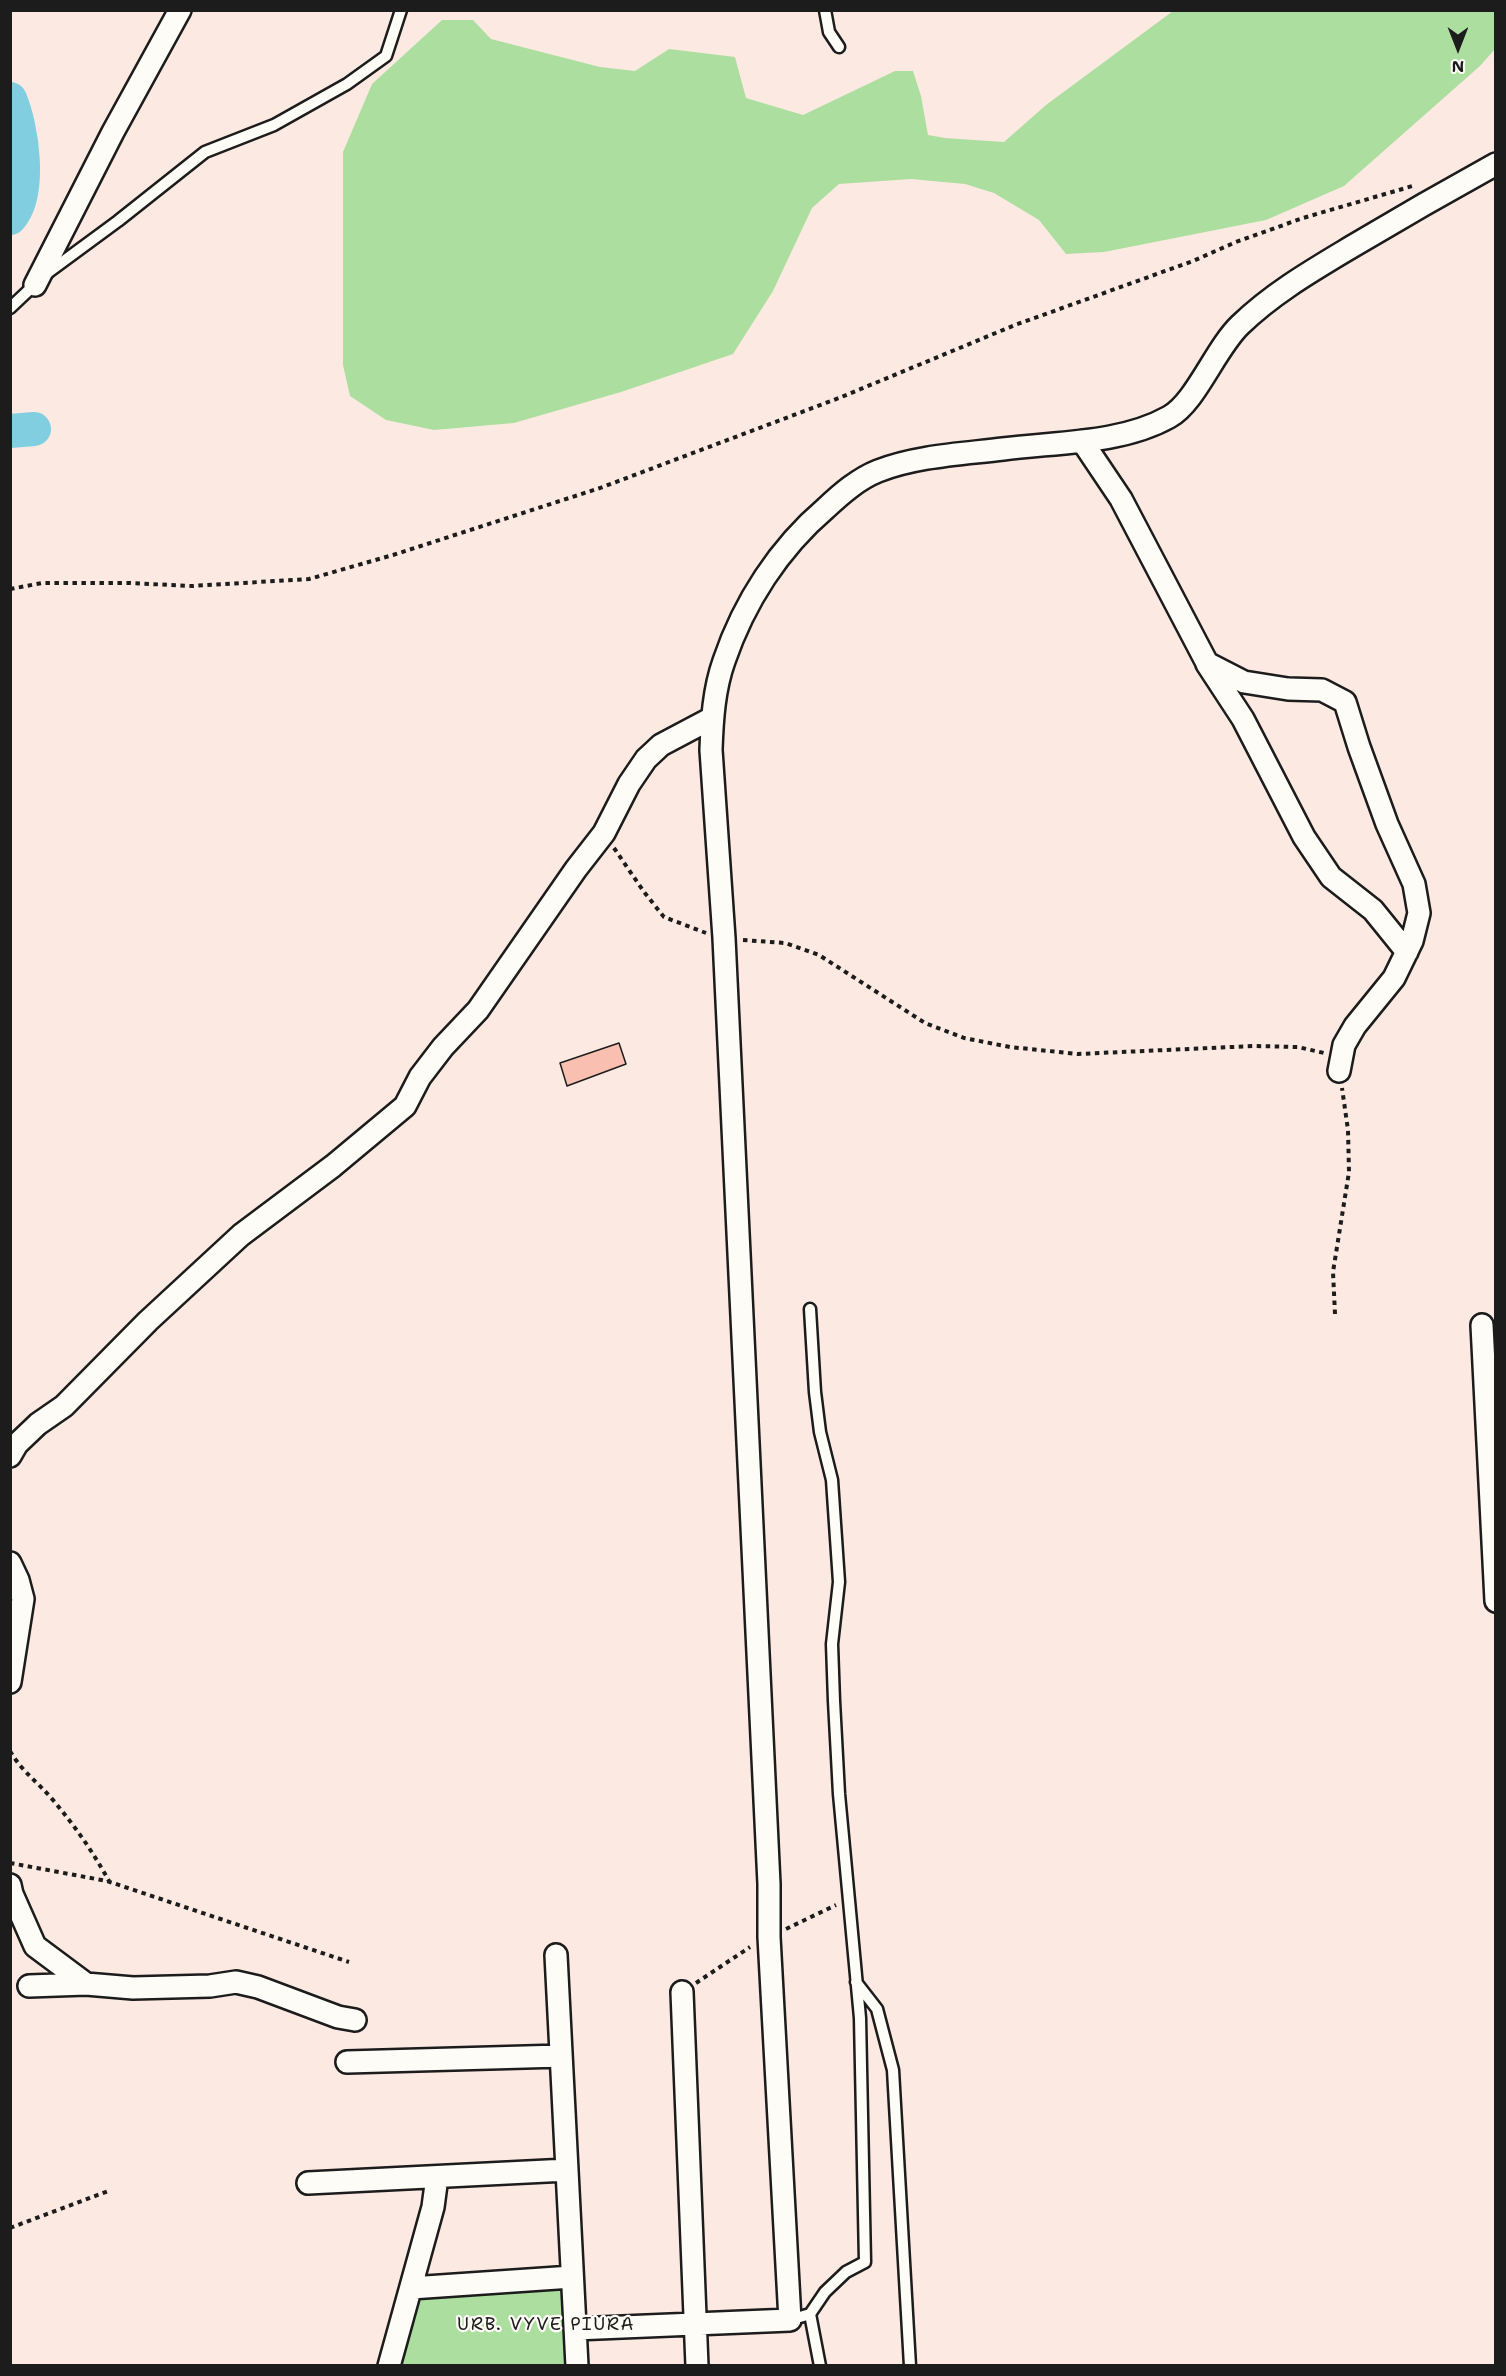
<!DOCTYPE html>
<style>
body{margin:0}
#map{position:relative;width:1506px;height:2376px;overflow:hidden;background:#fceae2;font-family:"Shantell Sans",sans-serif}
canvas{display:block}
.frame{position:absolute;inset:0;border:12px solid #1c1c1c;pointer-events:none}
.north{position:absolute;left:1428px;top:18px;width:60px;height:60px;-webkit-text-stroke:4px #fdfcf7;paint-order:stroke;rotate:180deg;font-size:16px;font-weight:700;line-height:24px;text-align:center;color:#1c1c1c}
.north::after{content:'';display:block;margin:auto;width:21px;height:27px;background:#1c1c1c;clip-path:polygon(50% 0,100% 100%,50% 72%,0 100%)}
</style>
<div id="map">
<canvas width="1506" height="2376"></canvas>
<div class="frame"></div>
<div class="north">N</div>
</div>
<script>
const g = document.querySelector('canvas').getContext('2d');
g.lineJoin = 'round';
function fill(path, color) { g.fillStyle = color; g.fill(path, 'evenodd'); }
function trace(path, color, width, dash) { g.strokeStyle = color; g.lineWidth = width; g.lineCap = dash ? 'butt' : 'round'; g.setLineDash(dash || []); g.stroke(path); }
function drawText(font, color, halo, rows, align = 'center') {
  g.font = font + ' "Shantell Sans",sans-serif'; g.lineWidth = 4.5; g.setLineDash([]); g.textBaseline = 'middle'; g.strokeStyle = halo; g.fillStyle = color; for (const [text, x, y, turn = 0] of rows) {
    g.save(); g.translate(x, y); g.rotate((+turn || 0) * Math.PI / 180); g.textAlign = isNaN(turn) ? turn : align; if (halo) g.strokeText(text, 0, 0); g.fillText(text, 0, 0); g.restore();
  }
}
const green = new Path2D(`
 M1173 11H1495V49L1480 66 1344 186 1266 220 1104 252 1066 254 1039 220 994 193 965 184 911 179 839 184 812 208 773 291 733 354 621 392 514 423 434 430 386 420 350 396 343 365V152L372 84 442 20H473L491 39 600 67 635 71 669 49 735 57 746 98 803 115 895 71H913L921 96 928 135 945 138 1004 142 1046 105Z
 M562 2287 566 2365 395 2366 413 2298Z`);
const river = new Path2D(`
 M10 99C22 127 32 193 10 218
 M10 431 34 429`);
const building = new Path2D(`
 M619 1043 626 1064 567 1086 560 1063Z`);
const path = new Path2D(`
 M10 589 42 583H129L192 586 309 579 393 555 600 488 839 398 1015 325 1193 261 1236 242 1303 218 1416 185
 M614 848 644 892 664 917 706 933
 M743 940 785 943 819 955 925 1023 964 1038 1010 1047 1078 1054 1254 1046 1298 1047 1324 1053
 M1335 1314 1333 1272 1349 1172 1348 1130 1342 1088
 M10 1751C23 1773 38 1782 53 1800 75 1826 93 1852 109 1881
 M10 1863 107 1881 349 1962
 M786 1929 836 1905
 M696 1983 750 1947
 M10 2228 111 2190`);
const lane = new Path2D(`
 M825 10 829 32 839 47
 M10 308 46 274 118 221 205 152 274 125 347 84 386 56 401 10
 M856 1982 877 2009 893 2070 910 2366
 M810 2314 820 2366
 M790 2320 810 2314 825 2292 846 2272 865 2262 860 2018 839 1794 834 1701 832 1644 839 1582 832 1480 820 1432 815 1392 810 1309`);
const street = new Path2D(`
 M35 285 113 132 180 10
 M1082 441 1121 499 1207 663 1244 682 1288 689 1322 690 1345 702 1359 747 1387 824 1414 884 1419 913 1412 941 1394 978 1355 1026 1344 1045 1339 1071
 M1207 664 1243 719 1304 837 1331 877 1373 910 1407 952
 M1482 1325 1496 1601
 M10 1456 17 1444 38 1424 64 1406 148 1321 241 1235 333 1166 405 1106 420 1077 443 1047 478 1010 576 869 604 833 629 784 646 759 661 745 712 718
 M10 1563 18 1580 23 1599 10 1682
 M10 1885 12 1894 35 1946 86 1984 133 1988 210 1986 236 1982 258 1987 338 2017 355 2020
 M556 1955 577 2366
 M29 1986 86 1984
 M682 1992 697 2366
 M347 2062 561 2056
 M308 2183 567 2170
 M411 2288 572 2277
 M575 2329 790 2320 769 1937V1884L724 938 711 750C712 720 714 689 724 661 744 602 779 548 826 508 841 494 858 479 878 471 916 456 962 454 1003 449 1056 442 1121 444 1169 417 1196 402 1215 349 1240 325 1273 293 1313 270 1353 246 1400 218 1447 191 1496 164
 M389 2366 433 2207 437 2177`);
const neighbourhoodNames = [
 ["URB. VYVE PIURA",546,2325]
];
fill(green, '#acde9f');
trace(river, '#80cedf', 34);
fill(building, '#f9bfb1');
trace(building, '#1c1c1c', 1.5);
trace(lane, '#1c1c1c', 15);
trace(street, '#1c1c1c', 26);
trace(path, '#1c1c1c', 4, [4.5, 4.5]);
trace(lane, '#fdfcf7', 10);
trace(street, '#fdfcf7', 21);
g.letterSpacing = '1.5px';
drawText('18px', '#1c1c1c', '#fdfcf7', neighbourhoodNames);
g.letterSpacing = '0px';
</script>
